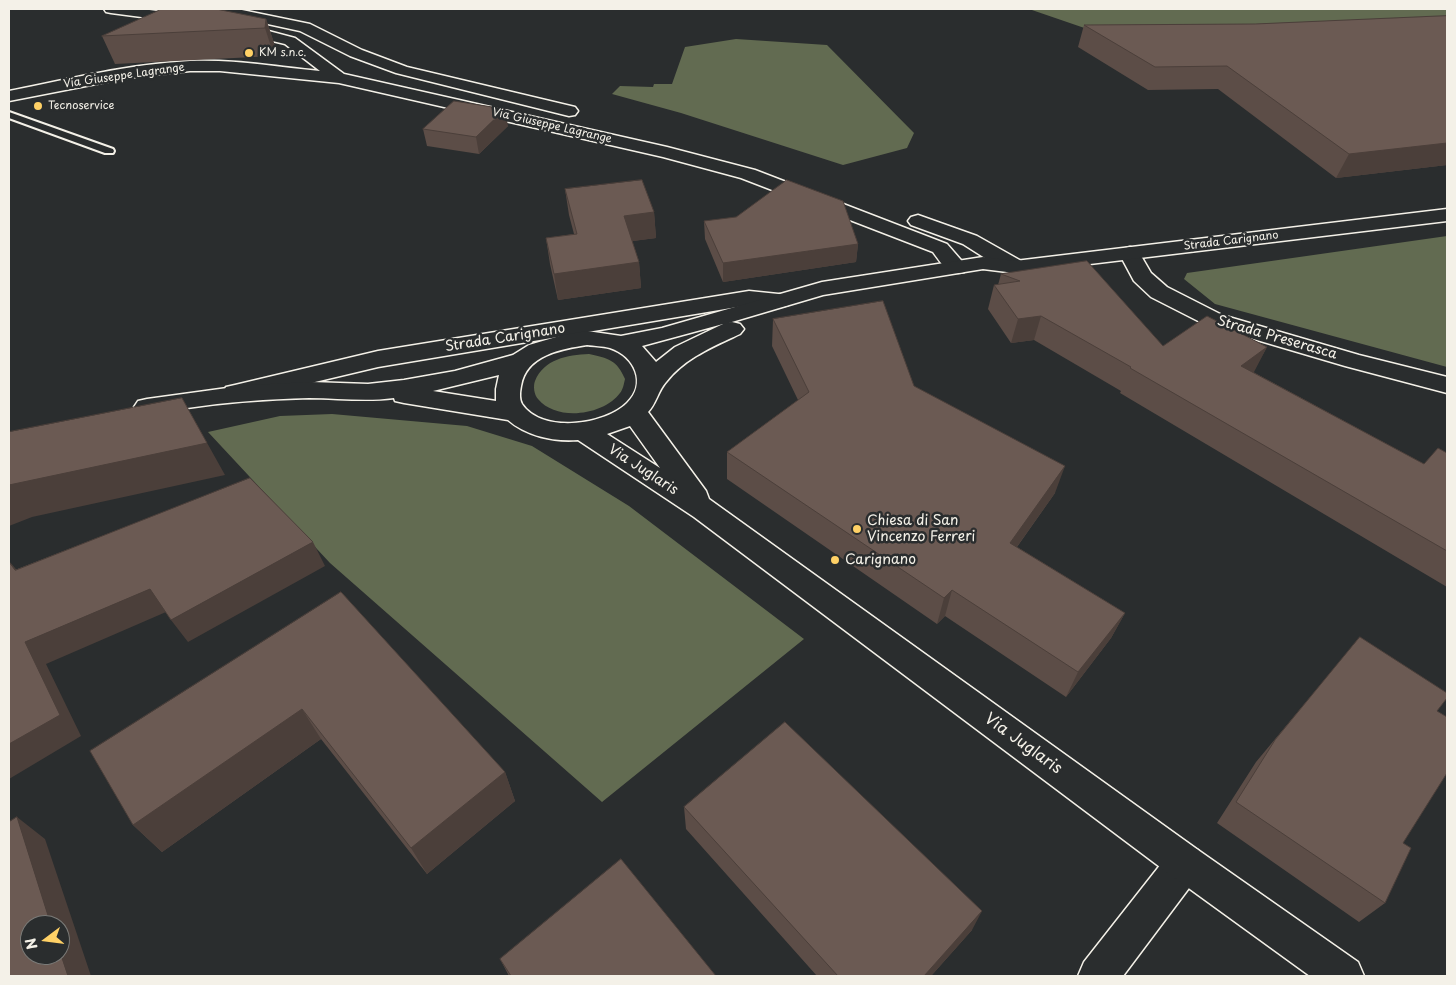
<!DOCTYPE html>
<style>
body{margin:0}
#map{position:relative;width:1456px;height:985px;overflow:hidden;background:#2a2d2e;font-family:"Playpen Sans",sans-serif}
canvas{display:block}
.frame{position:absolute;inset:0;border:10px solid #f4f1e8;pointer-events:none}
.north{position:absolute;left:20px;top:915px;width:50px;height:50px;box-sizing:border-box;background:#2a2d2e;border:1px solid #7b7b78;border-radius:50%;rotate:255deg;font-size:14px;font-weight:700;line-height:20px;text-align:center;color:#f4f1e8}
.north::after{content:'';display:block;margin:auto;width:18px;height:22px;background:#ffd166;clip-path:polygon(50% 0,100% 100%,50% 72%,0 100%)}
</style>
<div id="map">
<canvas width="1456" height="985"></canvas>
<div class="frame"></div>
<div class="north">N</div>
</div>
<script>
const g = document.querySelector('canvas').getContext('2d');
g.lineJoin = 'round';
function fill(path, color) { g.fillStyle = color; g.fill(path, 'evenodd'); }
function trace(path, color, width, dash) { g.strokeStyle = color; g.lineWidth = width; g.lineCap = dash ? 'butt' : 'round'; g.setLineDash(dash || []); g.stroke(path); }
function drawText(font, color, halo, rows, align = 'center') {
  g.font = font + ' "Playpen Sans",sans-serif'; g.lineWidth = 5; g.setLineDash([]); g.textBaseline = 'middle'; g.strokeStyle = halo; g.fillStyle = color; for (const [text, x, y, turn = 0] of rows) {
    g.save(); g.translate(x, y); g.rotate((+turn || 0) * Math.PI / 180); g.textAlign = isNaN(turn) ? turn : align; if (halo) g.strokeText(text, 0, 0); g.fillText(text, 0, 0); g.restore();
  }
}
const green = new Path2D(`
 M1029 9H1447V17L1099 33Z
 M736 39 827 45 914 133 907 148 843 165 681 113 612 94 620 86 653 87 654 84H672L685 47Z
 M1447 236V367L1215 304 1184 279 1187 273Z
 M589 354C608 358 617 360 625 379 624 383 623 390 620 393 604 415 557 422 538 399 534 395 533 386 535 381 544 359 567 355 589 354Z
 M332 414 467 426 532 446 629 506 804 639 602 802 330 563 208 432 280 416Z`);
const lane = new Path2D(`
 M9 112 113 149 114 151 113 153H105L9 118Z`);
const street = new Path2D(`
 M104 9H142L187 15 192 16 194 19 192 22 187 23 111 13 106 12Z
 M210 9H237L310 24 362 50 407 67 575 107 578 111 575 115 569 116 396 73 350 56 300 31 217 13 212 12Z
 M261 29 295 38 344 74 667 147 755 170 947 244 967 267 964 272C948 276 942 264 933 252L741 178 663 157 339 83 220 71H190L127 78 9 101V91C69 79 129 64 190 61 233 59 277 67 320 71L285 44 256 37 253 34 256 31Z
 M918 215 977 236 1023 262 1026 267 1023 272 1015 273 1007 272 963 244 911 225 908 221 911 217Z
 M1130 247 1137 249 1151 273 1167 287 1222 315 1359 355 1447 377V393L1345 366 1206 325 1151 297 1134 281 1119 253 1123 249Z
 M749 291 788 295 791 300 788 305 780 307 749 305 378 367 235 401 226 399 223 393 226 387 235 385 378 351Z
 M1185 844 1198 850 1204 863 1198 876 1123 976H1078L1084 962 1172 850Z`);
const secondary = new Path2D(`
 M1447 209V221L1015 273 983 269 823 295 725 324 732 322 740 324 744 329 740 334C712 347 685 358 666 382 658 391 656 404 648 412L706 491 709 499 1198 850 1358 962 1364 976H1310L1172 876 694 517 578 440C554 442 526 436 508 420L404 403 395 401 394 398C365 402 338 398 309 398 268 399 227 402 187 408 171 411 154 417 138 413L134 407 138 401 147 399 249 385 311 382 368 384 404 380 455 371 513 355 529 345 563 335 587 331 621 336 662 328 822 282 983 257 1015 261ZM723 324 675 347 656 362 642 346ZM587 345C594 346 602 346 610 348 635 356 647 384 627 403 605 425 542 434 522 404 519 399 520 391 521 386 526 355 561 349 587 345ZM499 375 496 389V401L433 391ZM630 426 660 468 607 434Z`);
const wall = new Path2D(`
 M1447 16V165L1336 178 1218 89 1148 90 1078 47 1084 25 1255 24Z
 M266 19 275 46 274 56 115 64 102 36Z
 M508 126 479 154 427 146 423 129Z
 M565 189 654 212 656 238 632 241 639 262 641 288 558 300 550 264 546 238 574 234 569 215Z
 M704 221 858 244 856 262 723 282 705 239Z
 M1087 261 1163 346 1267 347 1253 372 1424 464 1447 453V587L1120 393 1121 391 1034 340 1011 343 988 309 994 285H998L1001 274Z
 M773 319 914 386 1055 493 1017 547 1125 613 1111 638 1066 697 945 616 937 624 727 479V452L798 400 772 346Z
 M341 592 505 772 515 801 427 874 321 739 162 852 133 825Z
 M1360 637 1437 711 1403 843 1385 903 1359 922 1217 823 1256 762Z
 M684 807 972 930 931 976H817L686 829Z
 M500 959 716 976H509Z`);
const shadedWall = new Path2D(`
 M266 19 275 46 274 56 265 28Z
 M505 109 508 126 479 154 476 137Z
 M1447 143V165L1336 178 1349 154Z
 M654 212 656 238 626 242 624 216Z
 M858 244 856 262 723 282V263Z
 M639 262 641 288 558 300 554 274Z
 M1041 316 1034 340 1011 343 1018 319Z
 M1267 347 1254 372 1229 390 1241 366Z
 M182 398 225 475 32 517 9 526V485Z
 M1065 466 1055 493 1001 569 1010 543Z
 M313 542 325 566 188 642 171 620Z
 M9 561 21 575 15 570 9 562Z
 M150 589 166 612 46 664 81 736 9 779V744L25 642Z
 M952 590 945 616 937 624 944 598Z
 M1125 613 1111 638 1066 697 1078 672Z
 M302 709 321 739 162 852 133 825Z
 M505 772 515 801 427 874 411 848Z
 M17 817 45 839 91 976H68L60 952V925H51Z
 M982 911 972 930 931 976H924Z`);
const building = new Path2D(`
 M162 9H216L266 19 265 28 102 36Z
 M1447 16V143L1349 154 1227 66 1155 67 1084 25 1255 24Z
 M454 101 505 109 476 137 423 129Z
 M642 180 654 212 624 216 639 262 554 274 546 238 577 234 565 189Z
 M787 180 843 201 858 244 723 263 704 221 736 217Z
 M1087 261 1163 346 1207 316 1267 347 1241 366 1424 464 1438 448 1447 453V551L1130 368 1131 367 1041 316 1018 319 994 285 1020 281 1001 274Z
 M883 301 914 386 1065 466 1010 543 1125 613 1078 672 952 590 944 598 727 452 809 392 773 319Z
 M182 398 207 443 9 485V432Z
 M250 478 313 542 171 620 150 589 25 642 60 715 9 744V562L15 570Z
 M341 592 505 772 411 848 302 709 133 825 90 751Z
 M1360 637 1447 693V698L1437 711 1447 717V773L1403 843 1411 848 1385 903 1236 802 1275 740Z
 M785 722 982 911 924 976H838L684 807Z
 M17 817 51 925H30V955H60V952L68 976H9V822Z
 M621 859 716 976H511L500 959Z`);
const markers = [
 [249,53,5,"#ffd166"],
 [38,106,5,"#ffd166"],
 [857,529,5,"#ffd166"],
 [835,560,5,"#ffd166"]
];
const farPoinames = [
 ["KM s.n.c.",259,53],
 ["Tecnoservice",48,106]
];
const farStreetnames = [
 ["Via Giuseppe Lagrange",124,76,-8],
 ["Via Giuseppe Lagrange",552,126,13],
 ["Strada Carignano",1231,241,-7]
];
const streetNames = [
 ["Strada Carignano",505,338,-9],
 ["Strada Preserasca",1277,338,16],
 ["Via Juglaris",643,470,33]
];
const poiNames = [
 ["Chiesa di San",867,521],
 ["Vincenzo Ferreri",867,537],
 ["Carignano",845,560]
];
const nearStreetnames = [
 ["Via Juglaris",1023,744,36]
];
fill(green, '#626b51');
trace(lane, '#f4f1e8', 4);
trace(street, '#f4f1e8', 3);
trace(secondary, '#f4f1e8', 3);
fill(lane, '#2a2d2e');
fill(street, '#2a2d2e');
fill(secondary, '#2a2d2e');
fill(wall, '#5c4d47');
fill(shadedWall, '#4b3f3a');
fill(building, '#6b5a53');
trace(building, '#4b3f3a', 1);
for (const [x, y, r, color] of markers) { const dot = new Path2D(); dot.arc(x, y, r, 0, 2 * Math.PI); g.fillStyle = color; g.fill(dot); trace(dot, '#2a2d2e', 2); }
drawText('11px', '#f4f1e8', '#2a2d2e', farPoinames, 'left');
drawText('11px', '#f4f1e8', '#2a2d2e', farStreetnames);
drawText('14px', '#f4f1e8', '#2a2d2e', streetNames);
drawText('14px', '#f4f1e8', '#2a2d2e', poiNames, 'left');
drawText('16px', '#f4f1e8', '#2a2d2e', nearStreetnames);
</script>
